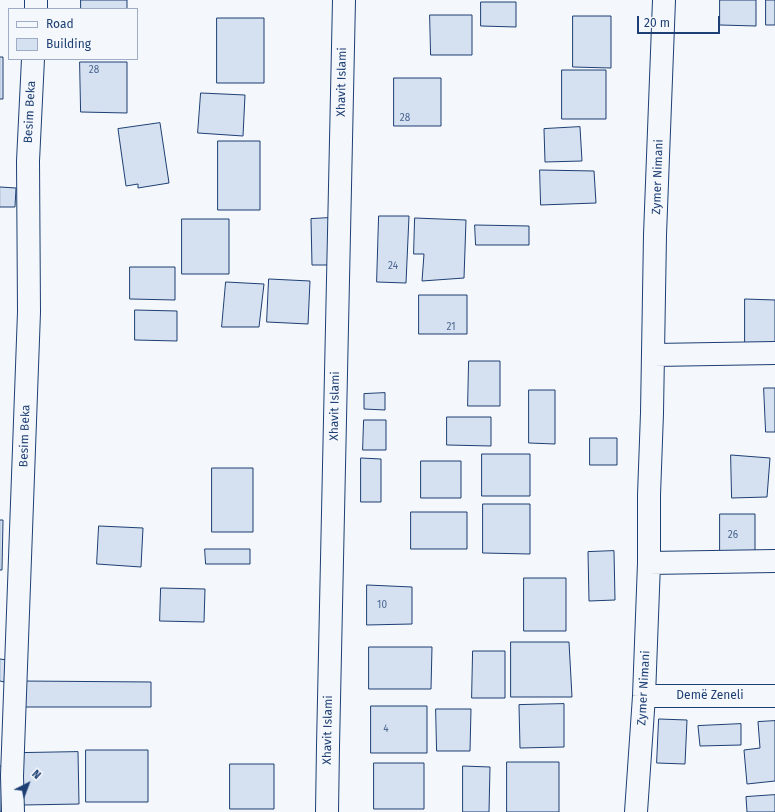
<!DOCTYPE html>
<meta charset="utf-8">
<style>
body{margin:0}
#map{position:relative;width:775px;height:812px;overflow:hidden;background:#f4f7fb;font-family:"Fira Sans",sans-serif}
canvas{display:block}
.legend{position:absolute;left:8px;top:8px;width:130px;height:52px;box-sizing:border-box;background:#f4f7fb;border:1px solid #9eadc5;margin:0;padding:5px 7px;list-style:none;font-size:12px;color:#1d3f73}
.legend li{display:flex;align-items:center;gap:8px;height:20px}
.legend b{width:20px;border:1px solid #9eadc5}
.north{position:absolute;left:8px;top:764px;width:40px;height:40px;-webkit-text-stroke:3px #f4f7fb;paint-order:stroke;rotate:42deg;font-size:11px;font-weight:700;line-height:16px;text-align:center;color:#1d3f73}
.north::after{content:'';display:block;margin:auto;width:14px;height:18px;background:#1d3f73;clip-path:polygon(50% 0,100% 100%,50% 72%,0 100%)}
.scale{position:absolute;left:637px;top:16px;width:83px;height:18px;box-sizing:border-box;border:2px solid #1d3f73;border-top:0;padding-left:5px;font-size:12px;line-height:14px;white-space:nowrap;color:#1d3f73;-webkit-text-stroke:3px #f4f7fb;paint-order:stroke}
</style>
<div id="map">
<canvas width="775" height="812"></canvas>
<ul class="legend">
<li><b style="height:5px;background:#f4f7fb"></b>Road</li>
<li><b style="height:11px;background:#d5e0f0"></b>Building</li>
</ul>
<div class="north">N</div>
<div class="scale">20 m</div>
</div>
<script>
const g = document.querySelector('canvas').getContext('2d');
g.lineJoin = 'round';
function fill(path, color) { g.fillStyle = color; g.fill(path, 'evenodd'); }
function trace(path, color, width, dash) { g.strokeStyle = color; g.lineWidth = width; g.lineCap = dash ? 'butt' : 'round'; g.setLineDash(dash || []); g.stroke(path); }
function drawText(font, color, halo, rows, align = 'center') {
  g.font = font + ' "Fira Sans",sans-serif'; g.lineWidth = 3; g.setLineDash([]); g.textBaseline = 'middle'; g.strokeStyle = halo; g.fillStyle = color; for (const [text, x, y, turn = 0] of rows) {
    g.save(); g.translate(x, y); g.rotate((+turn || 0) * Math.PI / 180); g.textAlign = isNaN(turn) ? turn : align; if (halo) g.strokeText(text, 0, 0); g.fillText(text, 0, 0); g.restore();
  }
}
const building = new Path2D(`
 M81 0H127V9H81Z
 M720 0H756V26L720 25Z
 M766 0H775V25H766Z
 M481 2H516V27L481 26Z
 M430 15H472V55H431Z
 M573 16H611V68L573 67Z
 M217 18H264V83H217Z
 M0 57H3V99H0Z
 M80 62H127V113L81 112Z
 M562 70H606V119H562Z
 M394 78H441V126H394Z
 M201 93 245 95 243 136 198 133Z
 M160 123 169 183 138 188V184L126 186 118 129Z
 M580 127 582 161 545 162 544 129Z
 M218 141H260V210H218Z
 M540 170 594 171 596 203 541 205Z
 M0 187 16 188 15 207H0Z
 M379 216H409L406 283 377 282Z
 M329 218V265H312L311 219Z
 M415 218 466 220 464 278 422 281 424 254H414Z
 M182 219H229V274H182Z
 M475 225 529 226V245H476Z
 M130 267H175V300L130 299Z
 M269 279 310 281 308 324 267 322Z
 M226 282 264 284 259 327H222Z
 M419 295H467V334H419Z
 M745 299 775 300V344H745Z
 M135 310 177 311V341L135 340Z
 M469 361H500V406H468Z
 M764 388H775V432H766Z
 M529 390H555V444L529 443Z
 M385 393V410L364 409V394Z
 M447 417H491V446L447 445Z
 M364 420H386V450H363Z
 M590 438H617V465H590Z
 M482 454H530V496H482Z
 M731 455 770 458 767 497 732 498Z
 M361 458 381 459V502H361Z
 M421 461H461V498H421Z
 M212 468H253V532H212Z
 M483 504H530V554L483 553Z
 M411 512H467V549H411Z
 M720 514H755V553L720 552Z
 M0 520H3L2 570H0Z
 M99 526 143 528 141 567 97 564Z
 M205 549H250V564H206Z
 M614 551 615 600 589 601 588 552Z
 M524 578H566V631H524Z
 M367 585 412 587V624L367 625Z
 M161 588 205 589 204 622 160 621Z
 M511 642H569L572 697H511Z
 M369 647H432L431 689H369Z
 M473 651H505V698H472Z
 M0 659 7 660 4 682 0 681Z
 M21 681 151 682V707H21Z
 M564 704V747L520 748 519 705Z
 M371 706H427V753H371Z
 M436 709H471L470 751H437Z
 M659 719 687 720 685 764 657 763Z
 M775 721V781L747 784 744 750 760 748 758 722Z
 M741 724V745L700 746 698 726Z
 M86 750H148V802H86Z
 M78 752 79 804 23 805 22 753Z
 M507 762H559V812H507Z
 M374 763H424V809H374Z
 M230 764H274V809H230Z
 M0 766H2L1 812H0Z
 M463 766 490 767 489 812H463Z
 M775 795V812H747L746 797Z`);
const street = new Path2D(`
 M36 9V0
 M654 355 775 353
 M649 563 775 561
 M644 696H775
 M13 812 12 776 29 312 28 161 33 59
 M327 812 328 746 344 0
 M636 812 644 696 649 563V495L652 413 655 235 664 0`);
const numberNames = [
 ["28",94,70],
 ["28",405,118],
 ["24",393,266],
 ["21",451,327],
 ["26",733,535],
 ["10",382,605],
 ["4",386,729]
];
const streetNames = [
 ["Xhavit Islami",342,82,-89],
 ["Besim Beka",30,112,-87],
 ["Zymer Nimani",658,177,-88],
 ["Xhavit Islami",335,406,-89],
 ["Besim Beka",25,436,-88],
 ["Zymer Nimani",644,688,-87],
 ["Demë Zeneli",710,696],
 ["Xhavit Islami",328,730,-89]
];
fill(building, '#d5e0f0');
trace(building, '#1d3f73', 1);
trace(street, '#1d3f73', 24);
trace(street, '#f4f7fb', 22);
drawText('10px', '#4b6792', null, numberNames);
drawText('12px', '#1d3f73', '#f4f7fb', streetNames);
</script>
